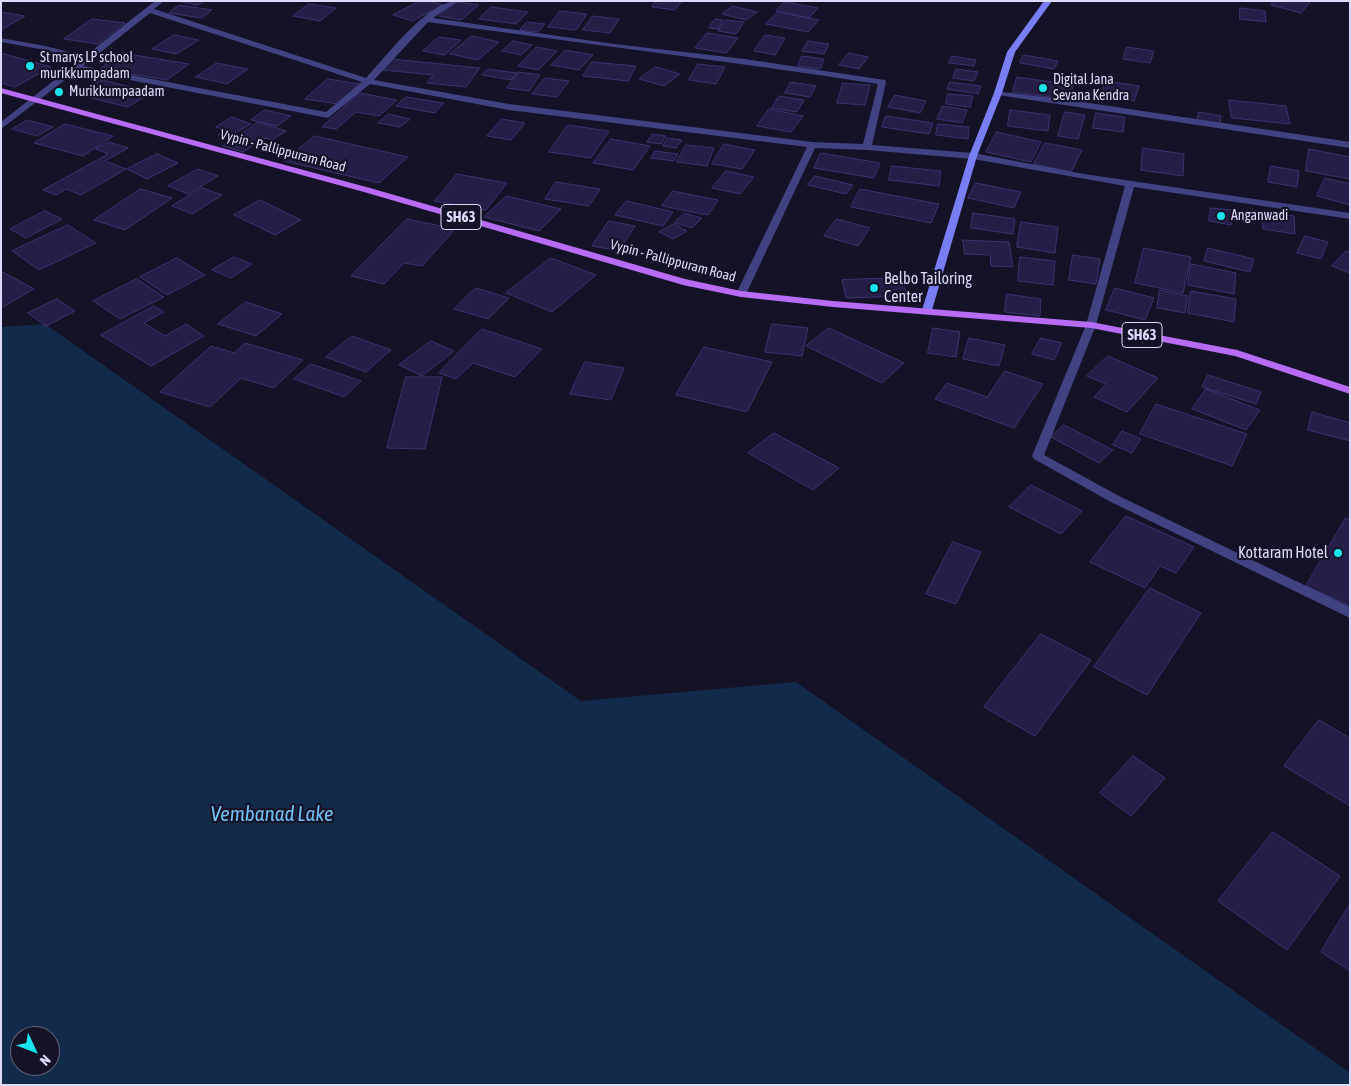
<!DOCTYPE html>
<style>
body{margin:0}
#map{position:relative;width:1351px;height:1086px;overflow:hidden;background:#141227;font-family:"Asap Condensed",sans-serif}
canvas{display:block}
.frame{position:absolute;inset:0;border:2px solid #dddbfc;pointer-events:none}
.north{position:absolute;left:10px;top:1026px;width:50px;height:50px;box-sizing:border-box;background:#141227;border:1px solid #64627c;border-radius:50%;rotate:133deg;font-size:14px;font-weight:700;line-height:20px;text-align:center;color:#dddbfc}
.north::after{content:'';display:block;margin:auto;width:18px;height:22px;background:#16e5ed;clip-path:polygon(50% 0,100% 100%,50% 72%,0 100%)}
</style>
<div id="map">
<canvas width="1351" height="1086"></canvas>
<div class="frame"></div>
<div class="north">N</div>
</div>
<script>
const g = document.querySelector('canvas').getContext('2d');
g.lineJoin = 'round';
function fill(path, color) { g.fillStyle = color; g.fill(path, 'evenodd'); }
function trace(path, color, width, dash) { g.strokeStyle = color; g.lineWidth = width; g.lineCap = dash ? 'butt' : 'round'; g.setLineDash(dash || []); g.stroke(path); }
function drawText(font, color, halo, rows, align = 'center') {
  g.font = font + ' "Asap Condensed",sans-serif'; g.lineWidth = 4.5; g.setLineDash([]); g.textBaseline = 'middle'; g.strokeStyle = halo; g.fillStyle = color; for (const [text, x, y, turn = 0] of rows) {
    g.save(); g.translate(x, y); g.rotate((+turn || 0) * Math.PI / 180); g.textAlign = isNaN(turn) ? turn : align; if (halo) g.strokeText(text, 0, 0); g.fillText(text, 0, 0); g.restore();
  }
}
const water = new Path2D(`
 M45 324 581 701 796 682 1350 1073V1085H1V327ZM20 1036H50V1066H20Z`);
const building = new Path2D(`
 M178 1H205L198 5Z
 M420 1H430L443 5 412 21 393 15Z
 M656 1H682L675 10 652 7Z
 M1274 1H1311L1301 13 1271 5Z
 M457 2 479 5 461 20 439 16Z
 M785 2 818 8 809 18 776 11Z
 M309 4 336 8 320 21 293 16Z
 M179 5 212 10 202 18 169 13Z
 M733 6 757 12 746 20 722 14Z
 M491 7 528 12 516 24 479 19Z
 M1240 8 1265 11 1266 22 1240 19Z
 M560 11 587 14 576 30 548 27Z
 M1 12 25 16 1 30Z
 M778 12 819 20 808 32 766 24Z
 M593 16 619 19 610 33 583 30Z
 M92 19 125 23 98 44 64 39Z
 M715 19 723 20 718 29 709 28Z
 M726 20 744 22 736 34 718 31Z
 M527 22 545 24 538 32 520 30Z
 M707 33 738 38 726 53 695 48Z
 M174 35 199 40 176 54 152 49Z
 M765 35 785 38 775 55 754 51Z
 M472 36 499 42 478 60 450 54Z
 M439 37 461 40 445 55 423 51Z
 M513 41 532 45 521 55 502 51Z
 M808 41 829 44 824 54 802 51Z
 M537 47 557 51 538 70 518 66Z
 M1127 47 1154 51 1150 63 1123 59Z
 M566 50 593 55 579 70 551 65Z
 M1 53 51 67 15 87 1 83Z
 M122 53 189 64 167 80 100 69Z
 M849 53 868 57 859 69 839 65Z
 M1024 55 1058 61 1054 69 1020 63Z
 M802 56 824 59 820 69 798 66Z
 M952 56 976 60 974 66 949 63Z
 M392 59 480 68 466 87 427 83 433 75 383 70Z
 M592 62 636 66 628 81 583 76Z
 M217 63 248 69 227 84 196 77Z
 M698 64 725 67 716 84 689 80Z
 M656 67 680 74 664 86 639 79Z
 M488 69 517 73 511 80 482 75Z
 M956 69 978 72 974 81 953 78Z
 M519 72 540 75 529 91 507 88Z
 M1017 77 1073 85 1070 100 1013 92Z
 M545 78 569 81 557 97 532 94Z
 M328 79 360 84 338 104 305 99Z
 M102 80 152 92 128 107 78 95Z
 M1106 81 1139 86 1134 101 1101 96Z
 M791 82 816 86 810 97 785 93Z
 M950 82 981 86 978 94 947 89Z
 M843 83 870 85 865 105 837 103Z
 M360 93 397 100 379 116 356 112 336 129 322 127Z
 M948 94 973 96 970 107 946 104Z
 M895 95 926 101 920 113 888 107Z
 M779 96 804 100 797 112 772 108Z
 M406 97 444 103 435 113 396 106Z
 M1229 100 1286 106 1290 124 1232 118Z
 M943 106 967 110 962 123 937 119Z
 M769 109 803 116 791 132 757 126Z
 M265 110 291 116 277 126 251 120Z
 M1010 110 1050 115 1048 131 1008 126Z
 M1065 112 1085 115 1078 139 1058 136Z
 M1199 112 1221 116 1220 125 1197 121Z
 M1096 113 1125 117 1123 132 1093 128Z
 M389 114 410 119 400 127 378 123Z
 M886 116 933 123 929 134 882 127Z
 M232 117 251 124 226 138 218 135 226 130 216 127Z
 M502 119 525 123 511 140 487 136Z
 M28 120 53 127 37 136 12 129Z
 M259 122 286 131 272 140 265 138 243 152 223 146Z
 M65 124 113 136 83 156 34 143Z
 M938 124 969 127 968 139 936 135Z
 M568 125 609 131 591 158 549 152Z
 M997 132 1041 142 1031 162 986 152Z
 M653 134 666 136 661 144 647 142Z
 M315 136 408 157 379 183 284 161Z
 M668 138 682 140 676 148 663 146Z
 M611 139 650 146 633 170 593 163Z
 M109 142 128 148 105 161 126 169 81 195 66 189 56 195 43 190 108 154 96 149Z
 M1045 143 1082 150 1071 172 1034 164Z
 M724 144 755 150 742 169 712 164Z
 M686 145 714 148 707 166 677 162Z
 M1143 148 1184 154 1183 176 1141 170Z
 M1309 149 1350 157V179L1306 171Z
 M655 151 678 154 674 161 651 158Z
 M821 153 880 163 874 178 814 168Z
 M157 154 178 163 147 179 127 169Z
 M892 166 941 171 939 186 889 180Z
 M1271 166 1299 171 1297 187 1268 182Z
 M198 169 218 176 188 194 168 186Z
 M726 171 754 177 740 194 712 188Z
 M457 174 507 183 486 210 435 201Z
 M815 176 853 185 846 194 808 185Z
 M1325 178 1350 184V205L1317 196Z
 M556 182 600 189 589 206 545 199Z
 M976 183 1021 192 1014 208 968 198Z
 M202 188 222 195 192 214 172 206Z
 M141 189 172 198 125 230 94 220Z
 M860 189 939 204 931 223 851 207Z
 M673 191 718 200 708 215 662 206Z
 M507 196 561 209 539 231 484 217Z
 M260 200 301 220 275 235 234 215Z
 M627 201 673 212 663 226 615 215Z
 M1211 208 1233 210 1231 225 1209 221Z
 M45 211 62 219 26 238 10 229Z
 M1262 211 1294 216 1295 234 1263 229Z
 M684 213 702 218 692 228 675 223Z
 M973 213 1015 219 1013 234 971 228Z
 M407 219 455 229 422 266 404 263 384 284 351 276Z
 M837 219 870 228 858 246 824 236Z
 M609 221 635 226 619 251 592 246Z
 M1021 222 1058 227 1055 253 1017 247Z
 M674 224 687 231 673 239 659 232Z
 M68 225 96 243 39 270 12 251Z
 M1305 236 1328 242 1321 259 1297 253Z
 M963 240 1009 242 1013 267 991 266 990 255 965 254Z
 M1144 248 1191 257 1183 293 1135 283Z
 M1208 248 1254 259 1250 272 1204 261Z
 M1346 251 1350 252V273L1332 266Z
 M1073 255 1100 259 1096 284 1069 280Z
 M234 257 252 264 231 278 212 270Z
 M1020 257 1055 261 1053 285 1018 281Z
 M177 258 205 275 167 295 140 277Z
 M551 258 596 275 552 312 506 293Z
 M1191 264 1236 273 1234 294 1188 285Z
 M1 271 34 289 1 308Z
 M902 278 907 296 846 298 842 280Z
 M137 279 164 297 120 319 93 301Z
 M476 288 509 298 488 319 454 309Z
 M1115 288 1154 298 1145 320 1106 310Z
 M1160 290 1188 296 1185 313 1157 308Z
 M1191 291 1236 299 1234 322 1188 313Z
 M1007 294 1041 299 1040 316 1005 312Z
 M57 299 75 311 46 326 28 313Z
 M246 302 282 314 256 336 218 324Z
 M154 306 164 312 144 323 165 336 186 324 204 336 151 366 101 335Z
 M772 324 808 328 802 356 765 352Z
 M829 328 904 363 882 383 806 346Z
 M933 328 960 332 956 357 928 353Z
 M482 329 542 349 515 377 473 363 456 379 439 373Z
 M352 336 391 350 366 372 326 357Z
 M969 338 1005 345 999 366 963 359Z
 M1041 338 1062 343 1054 360 1032 354Z
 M431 341 454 351 422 376 399 365Z
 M245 343 303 360 274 388 241 378 210 407 160 392 211 346 234 353Z
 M704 347 772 362 747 412 676 395Z
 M1108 356 1158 378 1127 412 1094 397 1106 384 1087 376Z
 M585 362 624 368 611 400 570 394Z
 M311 364 361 381 344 397 294 379Z
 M1005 371 1043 384 1014 428 935 399 947 383 987 397Z
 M1208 375 1261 392 1256 404 1202 387Z
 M406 377H442L425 449 387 448Z
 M1206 389 1260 410 1246 430 1192 409Z
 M1156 404 1247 434 1232 466 1140 434Z
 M1312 412 1350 423V441L1308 430Z
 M1064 425 1113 450 1099 463 1051 437Z
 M1122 431 1141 439 1132 453 1113 445Z
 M774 433 839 468 813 490 748 453Z
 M1031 485 1082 511 1061 534 1009 507Z
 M1126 516 1194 547 1176 573 1160 566 1145 588 1090 562Z
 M1346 518 1350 520V606L1306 586Z
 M953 542 981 552 956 604 926 594Z
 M1150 588 1201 613 1147 695 1094 667Z
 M1041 634 1091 660 1035 736 984 707Z
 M1319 720 1350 738V806L1284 766Z
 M1133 756 1165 778 1131 816 1100 793Z
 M1273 832 1340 876 1287 950 1218 901Z
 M1350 904V971L1321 952Z`);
const minor = new Path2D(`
 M155 1H164L154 9 366 78C387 56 427 1 458 1L433 18 614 44 745 59 885 80 886 82 872 145 973 153 1084 174 1350 213V219L1134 187 1096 325 1044 455 1119 496 1350 607V618L1111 502 1034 459 1032 456 1086 325 1125 186 973 159 867 150 815 148 746 294 741 297 736 294 807 147 509 110 370 84 328 118 78 70 1 129V122L80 60 45 50 1 42V38L45 46 85 56ZM150 13 362 82 326 112 83 66ZM428 22C578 43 728 61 878 84L863 144 812 142 509 104 374 80Z
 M995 91 1069 100 1350 142V148L998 95 994 93Z`);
const secondary = new Path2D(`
 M1044 1H1052L1015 52 1002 93 977 156 932 310 931 312H923L922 310 969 156 994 93 1007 52Z`);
const primary = new Path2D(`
 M1 88 370 188 685 279 741 291 833 301 1091 322 1237 350 1350 387V394L1235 356 1091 328 833 307 741 297 683 285 364 192 1 93Z`);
const markers = [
 [30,66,5,"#16e5ed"],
 [1043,88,5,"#16e5ed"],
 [59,92,5,"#16e5ed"],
 [1221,216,5,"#16e5ed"],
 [874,288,5,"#16e5ed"],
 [1338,553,5,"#16e5ed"]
];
const farPoinames = [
 ["St marys LP school",40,58],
 ["murikkumpadam",40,74],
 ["Digital Jana",1053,80],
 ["Sevana Kendra",1053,96],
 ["Murikkumpaadam",69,92],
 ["Anganwadi",1231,216]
];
const farStreetnames = [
 ["Vypin - Pallippuram Road",283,151,15],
 ["Vypin - Pallippuram Road",673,261,15]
];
const shields = [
 [461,217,40],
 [1142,335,40]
];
const shieldNames = [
 ["SH63",461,217],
 ["SH63",1142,335]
];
const poiNames = [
 ["Belbo Tailoring",884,279],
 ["Center",884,297],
 ["Kottaram Hotel",1328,553,"right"]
];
const nearWaternames = [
 ["Vembanad Lake",272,814]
];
fill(water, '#132b4a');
fill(building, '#251f47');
trace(building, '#3c3371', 1);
fill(minor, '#414282');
fill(secondary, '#7a7ef5');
fill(primary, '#b86bf4');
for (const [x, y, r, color] of markers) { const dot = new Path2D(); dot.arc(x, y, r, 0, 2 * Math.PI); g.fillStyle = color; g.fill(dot); trace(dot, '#141227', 2); }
drawText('14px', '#dddbfc', '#141227', farPoinames, 'left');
drawText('14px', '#dddbfc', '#141227', farStreetnames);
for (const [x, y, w] of shields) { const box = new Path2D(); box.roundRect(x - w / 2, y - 12.5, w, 25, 4); g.fillStyle = '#141227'; g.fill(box); trace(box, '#dddbfc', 1); }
drawText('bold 15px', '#dddbfc', null, shieldNames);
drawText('16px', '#dddbfc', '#141227', poiNames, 'left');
drawText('italic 21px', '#71c0f4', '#141227', nearWaternames);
</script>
